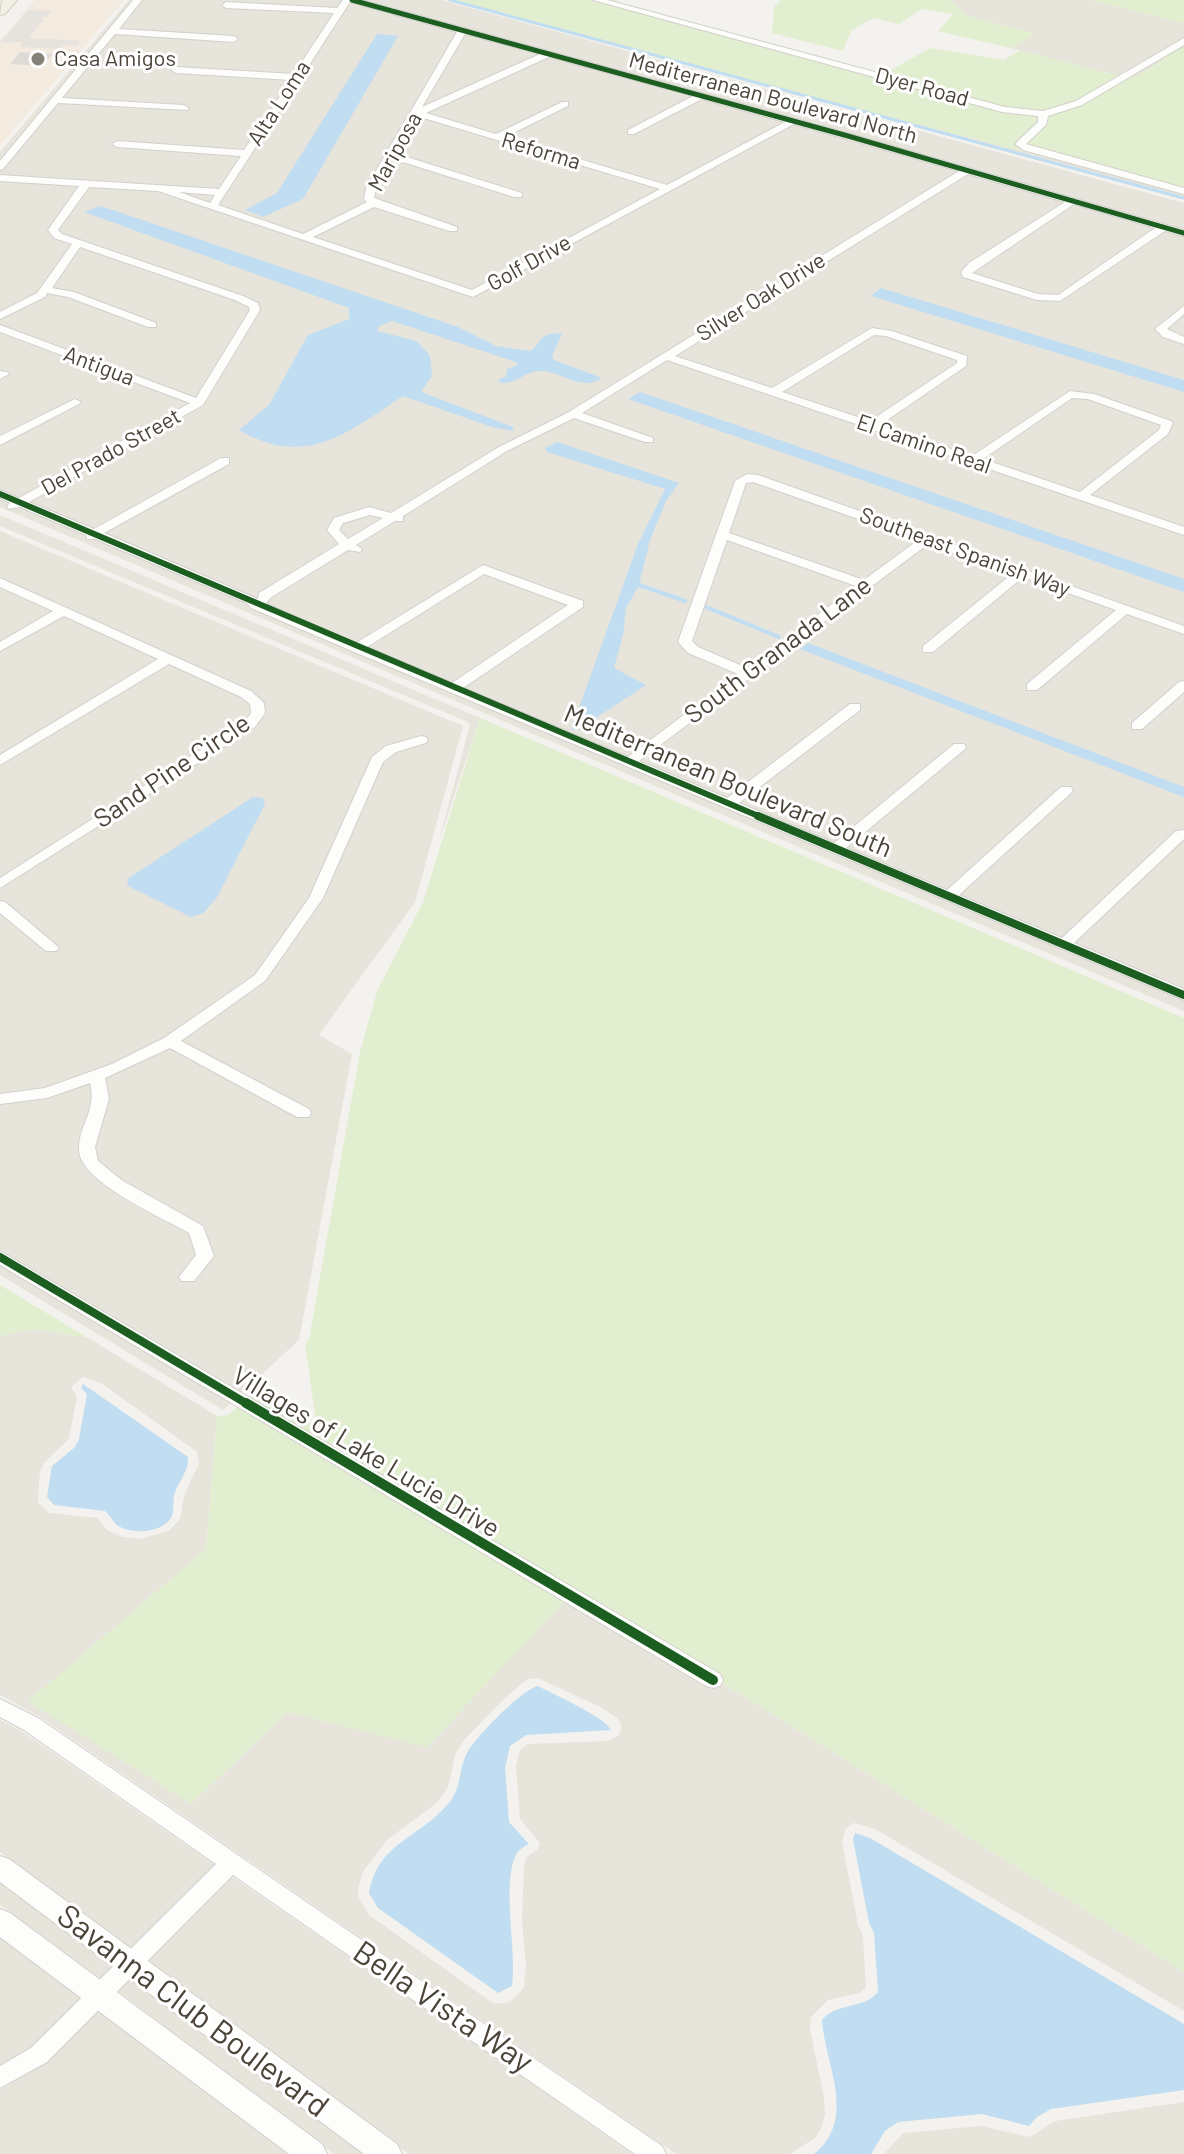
<!DOCTYPE html>
<style>
body{margin:0}
canvas{display:block;background:#f4f2ee}
</style>
<canvas width="1184" height="2154"></canvas>
<script>
const g = document.querySelector('canvas').getContext('2d');
g.lineJoin = 'round';
function fill(path, color) { g.fillStyle = color; g.fill(path, 'evenodd'); }
function trace(path, color, width, dash) { g.strokeStyle = color; g.lineWidth = width; g.lineCap = dash ? 'butt' : 'round'; g.setLineDash(dash || []); g.stroke(path); }
function drawText(font, color, halo, rows, align = 'center') {
  g.font = font + ' Barlow,sans-serif'; g.lineWidth = 6; g.setLineDash([]); g.textBaseline = 'middle'; g.strokeStyle = halo; g.fillStyle = color; for (const [text, x, y, turn = 0] of rows) {
    g.save(); g.translate(x, y); g.rotate((+turn || 0) * Math.PI / 180); g.textAlign = isNaN(turn) ? turn : align; if (halo) g.strokeText(text, 0, 0); g.fillText(text, 0, 0); g.restore();
  }
}
const residential = new Path2D(`
 M129 0H441L1184 203V1011L0 507V152Z
 M449 0 741 79 1184 193V200Z
 M950 0H1090L1184 23V42L1155 65 1130 79 1010 48 1035 34 965 15Z
 M0 515 480 718 438 844 470 725 468 722 0 526Z
 M0 531 463 726 415 902 319 1035 352 1054 299 1340 223 1410 0 1275Z
 M34 1329 88 1338 217 1416 206 1549 29 1701 191 1804 287 1712 427 1746 572 1594 745 1697 1184 1972V2011L875 1829 854 1823 846 1828 842 1841 858 1925 863 1936 866 1988 859 1993 828 2000 811 2017 810 2030 824 2097 825 2114 821 2128 815 2138 790 2154H676L40 1717 0 1695V1336ZM83 1377 101 1383 197 1452 199 1463 184 1496 180 1519 169 1531 139 1539 122 1537 107 1530 98 1518 49 1513 38 1502 40 1471 44 1463 69 1439 77 1397 71 1387ZM538 1678 602 1708 618 1719 622 1727 618 1736 608 1741 528 1744 520 1750 516 1767 520 1819 540 1843 538 1849 526 1858 524 1867 522 1920 526 1967 524 1987 514 1999 505 2003H493L369 1915 358 1897 359 1884 364 1870 387 1840 438 1802 448 1787 455 1755 465 1739 507 1696 528 1679Z
 M0 1720 23 1732 215 1865 131 1949 0 1852Z
 M231 1876 523 2077 632 2154H409L147 1961Z
 M0 1882 113 1967 101 1979 16 1917 0 1905Z
 M0 1936 83 1997 33 2047 0 2066Z
 M129 1979 365 2154H334L118 1991Z
 M100 2009 290 2154H0V2090L44 2064Z
 M1184 2102V2154H884L903 2133 981 2126 1030 2137 1055 2121Z`);
const commercial = new Path2D(`
 M35 0H124L0 146V40Z`);
const green = new Path2D(`
 M451 0H619L611 4 881 76 930 48 1004 60 1020 50 1130 79 1155 65 1184 42V193L741 79Z
 M781 0H950L965 15 1036 34 1010 48 938 31 953 14 922 9 899 24 873 18 851 31 843 51 772 33 774 7Z
 M1090 0H1184V23Z
 M480 718 1184 1018V1972L745 1697 572 1594 427 1747 287 1712 191 1804 28 1701 206 1549 217 1416 228 1415 253 1393 317 1427 305 1344 309 1339 360 1052 377 991 423 902Z
 M0 1285 88 1338 34 1329 0 1336Z`);
const parking = new Path2D(`
 M28 10 51 11 46 17 40 18 44 19 29 38 81 41 77 46 63 45 59 49 20 47 22 42 0 43Z`);
const water = new Path2D(`
 M377 34 398 36 303 199 263 217 245 210 277 193Z
 M101 206 458 327 496 346 530 351C542 344 539 331 562 334L552 355 554 360 602 378C580 393 562 370 539 371 524 372 516 384 501 383L498 380 506 376 507 369 518 365 516 362 392 321 379 326 377 331 417 341 430 356 432 376 421 392 513 427 514 431 492 427 403 396C347 433 306 469 239 430L269 405 308 335 349 319V308L84 212Z
 M881 288 1184 380V392L871 296Z
 M640 392 1184 579V592L628 399Z
 M557 442 679 483 666 501 650 540 639 585 626 608 623 635 614 668 646 685 579 729 571 730 638 544 665 489 547 452 545 448Z
 M808 643 1184 787V797L800 649Z
 M253 797 263 798 265 804 216 899 203 913 191 917 128 886 127 879Z
 M83 1384 188 1457C189 1470 180 1480 175 1492 172 1500 175 1510 171 1518 162 1533 131 1535 117 1525 113 1522 110 1515 105 1511L54 1505 47 1497 52 1466 75 1447 79 1439 87 1394 81 1388Z
 M538 1686C553 1694 605 1717 611 1730L526 1735 510 1746 505 1768 509 1822 529 1844C523 1847 517 1851 515 1857 502 1887 517 1951 512 1986L498 1993 378 1908 369 1893C378 1842 420 1838 448 1804 462 1789 458 1770 467 1753 476 1737 521 1690 538 1686Z
 M855 1833 870 1838 1184 2024V2090L1051 2109 1037 2117 1029 2126 982 2114 898 2122 885 2131 871 2154H814C858 2119 825 2065 822 2020 837 2002 863 2010 878 1992L874 1933 869 1923 853 1839Z`);
const streamFar1 = new Path2D(`
 M450 0 1184 198`);
const stream = new Path2D(`
 M639 585 685 601
 M706 607 779 637`);
const building = new Path2D(`
 M20 52 53 54 43 66 10 64Z`);
const minor = new Path2D(`
 M133 0H142L119 29 234 36 238 39 234 42 115 34 62 98 184 105 189 108 187 110 58 103 3 169 0 170V161Z
 M343 0H362L851 134 1184 230V236L1165 231 1060 301 1037 300 963 277 961 272 969 263 1065 202 968 174 675 356 772 388 872 328 892 331 967 356 966 366 880 425 972 456 1070 391 1094 394 1171 421 1173 423 1168 434 1090 495 1184 527V535L667 360 582 413 653 438V442H645L574 418 507 451 403 516V521H395L356 545 362 549 360 552 348 550 270 598 266 604 356 643 483 565 583 601V607L463 688 628 757 738 674 688 653 678 642 735 481 747 474 758 475 1184 626V634L1127 614 1037 690H1027V684L1116 610 1023 577 933 652H923V646L1012 574 928 544 639 761 727 798 850 704H860V710L739 803 834 843 954 744H964L966 747 964 750 846 848 947 890 1061 787H1071L1073 790 1071 793 959 895 1062 938 1176 831 1184 830V839L1074 943 1184 989V1000L352 651 251 608 247 603 95 539H87L86 535 20 507 9 509 7 506 10 503 0 498V490L19 498 190 403 0 332V325L196 398 250 310 249 307 235 300 80 247 52 288 74 292 156 323V327H148L68 297 47 293 45 297 0 319V312L37 293 72 244 54 238 48 230 79 186 0 181V175L219 189 241 156 117 147 112 144 117 141 244 150 291 80 176 73 171 70 176 67 294 74 334 13 226 8 222 5 226 2 337 8ZM350 2 457 32 366 188 364 199 367 202 303 234 218 205ZM465 34 540 54 422 107ZM549 57 693 96 628 130V134H634L702 99 785 122 667 185 505 137 568 106V102H562L496 134 426 113ZM417 116 660 189 472 290 313 237 374 207 449 231H457V227L374 198 376 188 391 161 406 163 514 197H522V193L410 158 395 156ZM794 124 959 171 569 412 499 447 391 513 369 507 334 518 327 530 339 544 259 593 258 599 104 533 229 464V458H221L94 529 29 502 203 405 260 310 258 303 243 296 62 234 58 230 89 187 158 191 473 297ZM179 192 215 195 210 203ZM1074 204 1155 228 1058 295 1038 294 972 273ZM874 335 886 336 957 360V363L870 421 782 392ZM1072 398 1088 399 1161 425 1159 430 1080 492 983 459ZM753 482 918 540 864 580 729 533 746 483ZM370 515 383 518 348 539 339 530 343 523ZM727 540 856 586 747 668 698 647 692 641ZM484 574 568 605 452 683 367 647Z
 M593 0H607L1005 107 1043 111 1076 101 1184 38V45L1082 105 1048 116 1046 125 1026 144 1184 188V194L1023 150 1015 144 1038 122V116L1002 112Z
 M1184 306V314L1167 329 1184 337V344L1163 337 1155 329Z
 M0 371 7 372 9 374 0 379Z
 M75 399 81 402 79 404 0 445V436Z
 M0 578 251 691 264 703 265 713 255 727 0 888V878L207 746 245 721 251 713 250 704 241 697 169 664 0 765V755L158 659 64 616 0 651V642L53 611 0 587Z
 M1184 681V692L1142 729H1132V723L1179 682Z
 M421 736 426 737 428 740 426 743 396 752 383 762 323 898 265 981 181 1041 309 1109 311 1113 309 1117H297L170 1048 105 1078 109 1099 95 1147 98 1161 123 1181 203 1226 214 1256 194 1281H182L179 1277 196 1255 189 1233C164 1218 78 1182 79 1149 79 1124 97 1111 90 1083L47 1098 0 1104V1094L45 1088 112 1064 164 1038 255 975 309 898 372 757 386 746Z
 M0 901 5 902 56 945 59 948 56 951H46L0 913Z
 M0 1251 720 1674 723 1680 720 1686 713 1688 706 1686 0 1265Z
 M0 1699 38 1718 662 2146 666 2154H635L233 1875 47 2062 0 2088V2066L31 2048 216 1864 24 1730 0 1717Z`);
const tertiary = new Path2D(`
 M0 1856 9 1859 397 2144 402 2154H364L0 1882Z
 M0 1909 10 1913 322 2144 327 2154H289L0 1937Z`);
const primary = new Path2D(`
 M2 0H17L5 14 0 15Z`);
const cyclewayFar3 = new Path2D(`
 M352 0 848 136 1184 233`);
const cyclewayFar2 = new Path2D(`
 M0 494 763 818`);
const cyclewayFar1 = new Path2D(`
 M758 816 1184 995
 M0 1257 249 1405`);
const cycleway = new Path2D(`
 M246 1403 713 1680`);
const markers = [
 [38,59,8,"#868178"]
];
const farPoinames = [
 ["Casa Amigos",54,59]
];
const farStreetnames = [
 ["Dyer Road",922,87,15],
 ["Mediterranean Boulevard North",773,98,15],
 ["Alta Loma",279,103,-57],
 ["Reforma",541,151,17],
 ["Mariposa",395,152,-61],
 ["Golf Drive",529,263,-29],
 ["Silver Oak Drive",761,297,-32],
 ["Antigua",99,366,21],
 ["El Camino Real",924,444,19],
 ["Del Prado Street",111,452,-29],
 ["Southeast Spanish Way",965,552,20]
];
const streetNames = [
 ["South Granada Lane",778,650,-37],
 ["Sand Pine Circle",172,771,-34],
 ["Mediterranean Boulevard South",728,781,23],
 ["Villages of Lake Lucie Drive",366,1452,31]
];
const nearStreetnames = [
 ["Bella Vista Way",443,2007,34],
 ["Savanna Club Boulevard",193,2011,37]
];
fill(residential, '#e7e4dc');
fill(commercial, '#f3ebdf');
fill(green, '#e1eecf');
fill(parking, '#e6e3df');
fill(water, '#c0ddf1');
trace(streamFar1, '#c0ddf1', 3);
trace(stream, '#c0ddf1', 4);
fill(building, '#dedbd6');
trace(minor, '#d2d0cb', 2);
trace(tertiary, '#d2d0cb', 2);
trace(primary, '#d6cebb', 2);
fill(minor, '#fdfdfc');
fill(tertiary, '#fdfdfc');
fill(primary, '#f2efe6');
trace(cyclewayFar3, '#1b5e20', 5);
trace(cyclewayFar2, '#1b5e20', 6);
trace(cyclewayFar1, '#1b5e20', 8);
trace(cycleway, '#1b5e20', 10);
for (const [x, y, r, color] of markers) { const dot = new Path2D(); dot.arc(x, y, r, 0, 2 * Math.PI); g.fillStyle = color; g.fill(dot); trace(dot, '#fff', 3); }
drawText('22px', '#4b4439', '#fff', farPoinames, 'left');
drawText('22px', '#4b4439', '#fff', farStreetnames);
drawText('26px', '#4b4439', '#fff', streetNames);
drawText('32px', '#4b4439', '#fff', nearStreetnames);
</script>
